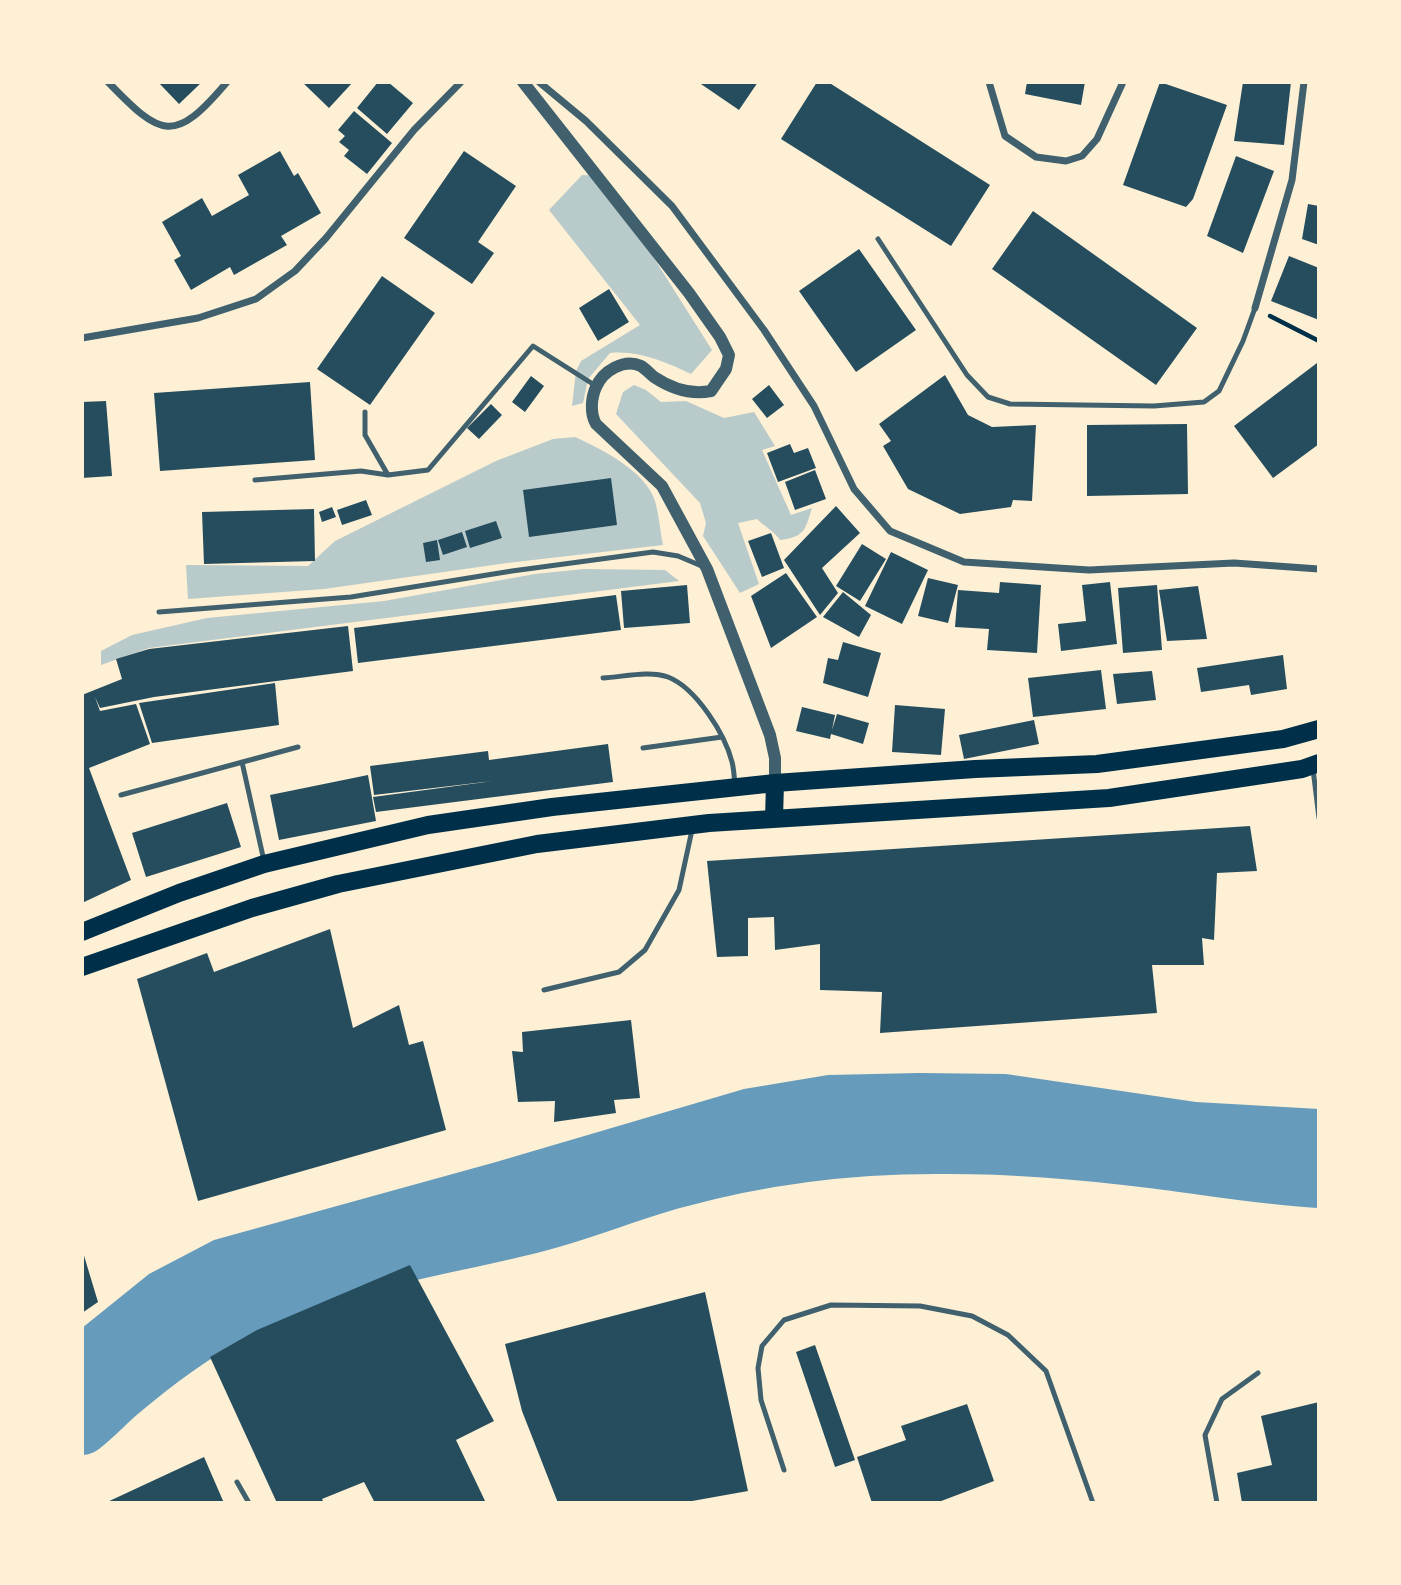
<!DOCTYPE html>
<style>
body{margin:0}
#map{position:relative;width:1401px;height:1585px;overflow:hidden;background:#fdf0d5;font-family:Mulish,sans-serif}
canvas{display:block}
.frame{position:absolute;inset:0;border:84px solid #fdf0d5;pointer-events:none}
</style>
<div id="map">
<canvas width="1401" height="1585"></canvas>
<div class="frame"></div>
</div>
<script>
const g = document.querySelector('canvas').getContext('2d');
g.lineJoin = 'round';
function fill(path, color) { g.fillStyle = color; g.fill(path, 'evenodd'); }
function trace(path, color, width, dash) { g.strokeStyle = color; g.lineWidth = width; g.lineCap = dash ? 'butt' : 'round'; g.setLineDash(dash || []); g.stroke(path); }
const green = new Path2D(`
 M582 175 602 176 712 350 691 374C666 362 638 350 610 353L588 379 583 403 572 406 576 371 581 361 640 325 549 210Z
 M634 385 646 390 661 402 686 401 724 418 754 412 775 446 762 450 791 515 812 508C805 530 805 537 780 540 774 531 765 527 757 519L738 523 759 584 740 593 703 536 706 523 700 503 616 414 623 392Z
 M575 437C601 449 646 471 655 501 659 515 660 530 663 545L507 563 324 589 188 599 186 565 308 566 335 541 496 461 553 439Z
 M584 569 665 570 679 581 149 648 101 665V651L132 635 207 618 384 601 535 574Z`);
const water = new Path2D(`
 M919 1073 1006 1074 1196 1102 1319 1109V1172L1213 1168 1041 1146 912 1134 800 1143 396 1245 301 1266 224 1299 133 1358 82 1398V1328L149 1274 214 1240 496 1162 744 1089 828 1075Z`);
const river = new Path2D(`
 M82 1428C96 1417 108 1404 121 1393 156 1363 193 1336 233 1314 324 1265 434 1251 533 1226 582 1214 628 1194 677 1181 760 1158 849 1147 935 1147 1007 1146 1079 1152 1150 1161 1207 1168 1262 1178 1319 1181`);
const building = new Path2D(`
 M158 82H202L179 104Z
 M302 82H353L329 108Z
 M378 82H388L413 103 387 134 357 108Z
 M698 82H758L739 110Z
 M817 82H828L990 185 951 246 781 139Z
 M1027 82H1085L1081 105 1025 94Z
 M1160 82 1227 105 1193 199 1186 207 1123 185Z
 M1243 82H1291L1284 145 1234 141Z
 M354 111 392 143 367 174 344 156 349 150 339 142 345 136 338 130Z
 M280 151 294 176 298 173 321 213 281 236 287 245 234 275 230 267 191 290 174 260 181 256 162 222 202 198 212 216 249 195 238 175Z
 M464 151 516 186 478 242 494 253 472 284 404 238Z
 M1236 156 1274 171 1243 253 1207 236Z
 M1308 204 1319 206V245L1302 239Z
 M1033 211 1197 328 1156 385 992 269Z
 M859 249 916 330 856 372 799 291Z
 M1289 256 1319 268V320L1271 301Z
 M382 276 435 313 370 405 317 369Z
 M609 289 629 322 598 341 579 308Z
 M1317 363 1319 444 1273 478 1234 426Z
 M945 375 968 415 992 427 1036 425 1032 501 1013 500 1011 507 960 514 908 489 883 446 891 441 879 424Z
 M531 376 544 386 525 412 512 402Z
 M310 382 315 460 160 471 154 393Z
 M769 385 784 405 767 418 752 399Z
 M106 401 112 476 82 478V402Z
 M491 404 502 415 479 439 467 428Z
 M1187 424 1188 494 1087 496V425Z
 M790 444 794 453 808 448 816 468 778 482 767 453Z
 M815 470 826 499 795 510 785 482Z
 M611 478 617 525 529 537 523 490Z
 M366 500 372 515 342 525 337 510Z
 M836 506 860 533 822 568 838 593 820 615 784 560Z
 M332 507 336 517 322 522 319 512Z
 M314 509 315 561 204 564 202 512Z
 M496 521 502 538 470 548 465 531Z
 M462 532 467 547 443 555 438 540Z
 M771 533 784 568 762 577 748 541Z
 M437 540 440 560 426 562 423 543Z
 M862 544 886 559 860 601 836 586Z
 M891 552 928 570 902 624 865 606Z
 M786 573 817 617 771 648 751 596Z
 M928 578 958 585 948 623 918 616Z
 M1000 582 1041 585 1037 653 987 650 989 629 955 627 958 590 999 593Z
 M1110 582 1117 644 1061 651 1058 624 1086 621 1082 585Z
 M687 585 690 623 624 628 621 591Z
 M1157 585 1162 650 1123 653 1118 588Z
 M1198 586 1207 639 1167 641 1159 590Z
 M843 592 871 615 859 637 823 617Z
 M616 595 621 630 358 663 354 628Z
 M348 626 353 671 154 697 100 708 95 697 100 711 136 704 150 744 89 768 131 880 82 903V695L122 679 116 659 149 649Z
 M843 642 881 653 868 697 823 683 828 658 838 660Z
 M1283 655 1287 689 1251 695 1249 685 1201 692 1197 668Z
 M1101 670 1106 709 1033 717 1028 678Z
 M1152 671 1156 700 1117 704 1113 674Z
 M275 683 279 725 152 743 139 703Z
 M895 705 945 709 941 755 892 752Z
 M802 707 835 715 832 730 837 714 869 723 863 744 831 734 830 739 796 731Z
 M1034 720 1039 744 964 759 959 735Z
 M608 744 613 782 376 812 373 797 493 781 374 795 370 766 488 751 489 760Z
 M368 775 376 821 279 840 270 795Z
 M227 803 241 847 146 877 132 833Z
 M1250 826 1257 871 1217 873 1214 940 1202 938 1204 965H1152L1157 1013 880 1033 882 992 820 990V944L775 950 774 917 748 918V956L717 957 707 861Z
 M330 929 353 1028 399 1005 409 1045 423 1041 446 1130 198 1201 137 979 207 953 214 972Z
 M631 1020 640 1098 614 1100 616 1113 554 1122 555 1101 518 1102 512 1051 523 1052 522 1032Z
 M82 1249 98 1302 82 1313Z
 M410 1265 494 1421 456 1440 486 1503H375L364 1482 322 1499 324 1503H277L210 1357 257 1330Z
 M705 1292 748 1491 681 1503H558L522 1411 505 1344Z
 M815 1345 855 1460 835 1467 796 1352Z
 M1319 1402V1503H1242L1237 1473 1272 1465 1261 1416Z
 M967 1404 994 1481 936 1503H872L857 1457 906 1440 901 1426Z
 M204 1457 224 1503H105Z`);
const path = new Path2D(`
 M1270 316 1319 341`);
const service = new Path2D(`
 M878 239 967 375 988 397 1010 404 1154 406 1204 402 1219 391 1243 341 1255 308
 M365 412V435L388 475
 M255 480 361 471 388 475 428 470 533 346 596 386
 M159 612 351 597 512 571 653 552 678 556 704 567
 M603 678C623 677 649 670 668 677 696 688 725 734 732 762 734 769 734 777 735 784
 M643 748 722 737
 M242 762 264 861
 M1313 769 1319 818
 M121 795 298 747
 M544 990 619 972 645 950 679 890 692 830
 M784 1470 761 1400 758 1368 762 1346 784 1320 831 1305 920 1306 972 1316 1008 1335 1046 1371 1093 1503
 M237 1482 249 1503
 M1217 1503 1205 1435 1222 1399 1258 1373`);
const minor = new Path2D(`
 M108 82C161 137 174 145 227 82
 M539 82 586 121 672 206 764 330 814 406 854 489 890 531 964 562 1089 570 1234 563 1319 569
 M989 82 1005 136 1036 157 1066 161 1082 156 1097 139 1123 82
 M1255 308 1292 180 1304 82
 M82 338 198 318 256 299 295 271 326 238 414 130 461 82`);
const tertiary = new Path2D(`
 M523 82 689 293 720 337 729 355 726 369 711 391C690 395 672 389 654 377 650 374 646 369 641 366 624 358 603 371 596 387 591 398 590 414 596 424L662 486 707 569 770 735 775 758V783`);
const primary = new Path2D(`
 M774 819 775 783
 M82 932 179 893 264 864 428 825 552 807 775 783 975 769 1097 764 1283 739 1319 729
 M82 967 252 908 338 884 537 844 709 823 1109 798 1302 769 1319 763`);
fill(green, '#b9caca');
fill(water, '#669bbc');
trace(river, '#669bbc', 54);
fill(building, '#264d5e');
trace(path, '#003049', 4.5);
trace(service, '#3f606c', 5);
trace(minor, '#3f606c', 7);
trace(tertiary, '#3f606c', 12);
trace(primary, '#003049', 18);
</script>
